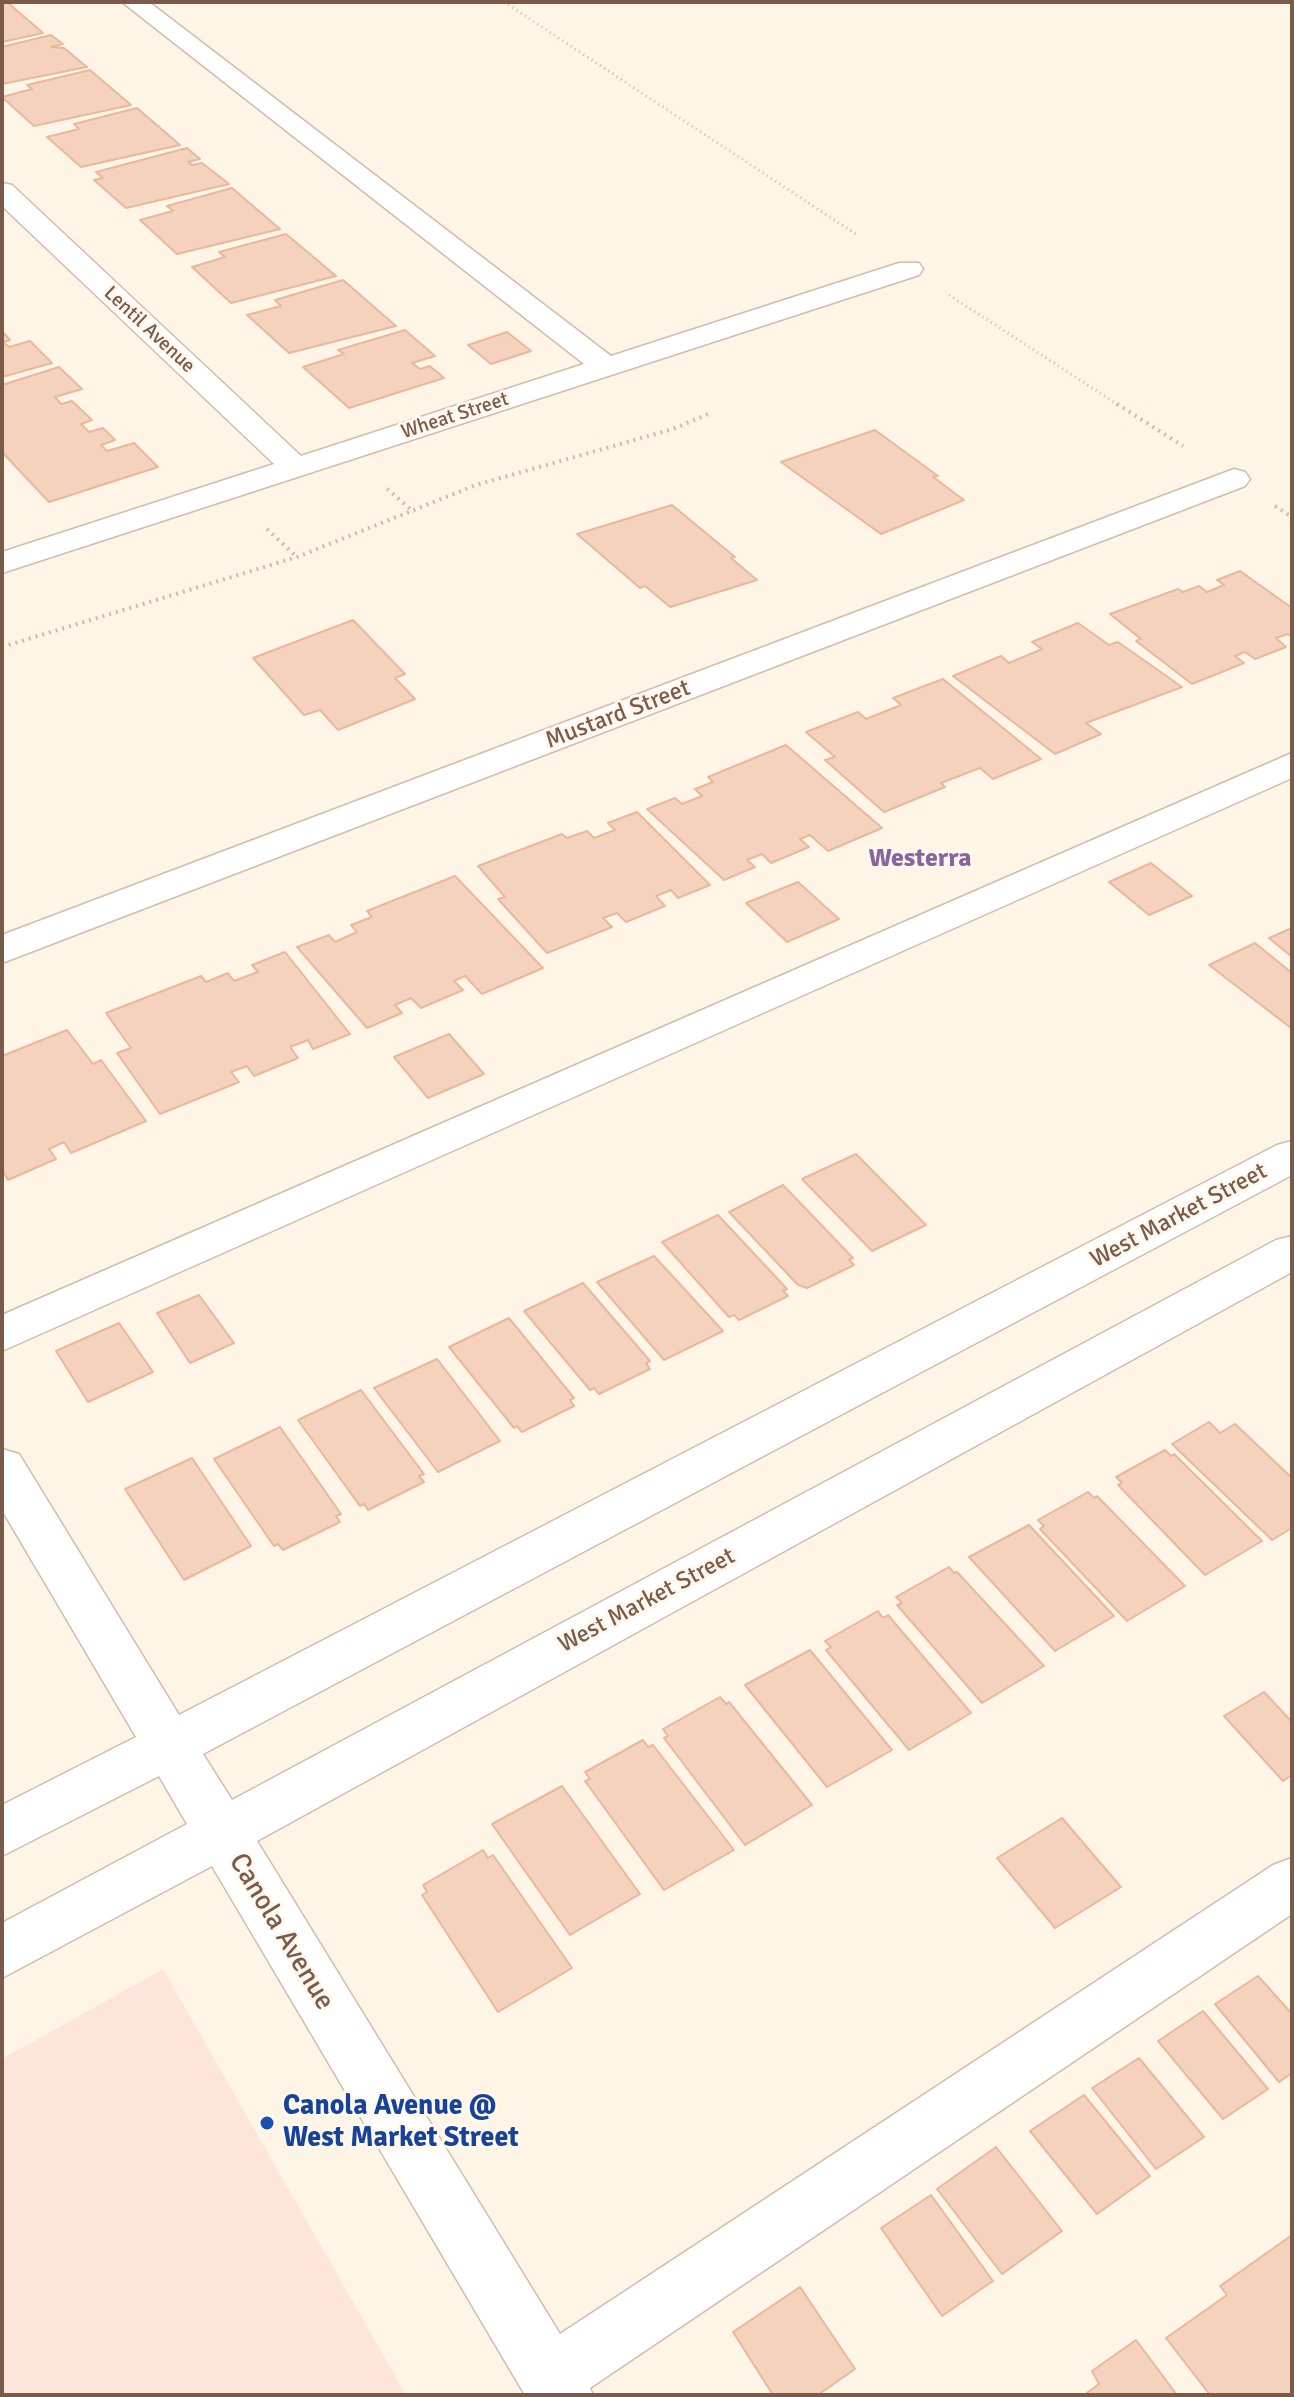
<!DOCTYPE html>
<style>
body{margin:0}
#map{position:relative;width:1294px;height:2397px;overflow:hidden;background:#fef5e7;font-family:Signika,sans-serif}
canvas{display:block}
.frame{position:absolute;inset:0;border:4px solid #7a5a49;pointer-events:none}
</style>
<div id="map">
<canvas width="1294" height="2397"></canvas>
<div class="frame"></div>
</div>
<script>
const g = document.querySelector('canvas').getContext('2d');
g.lineJoin = 'round';
function fill(path, color) { g.fillStyle = color; g.fill(path, 'evenodd'); }
function trace(path, color, width, dash) { g.strokeStyle = color; g.lineWidth = width; g.lineCap = dash ? 'butt' : 'round'; g.setLineDash(dash || []); g.stroke(path); }
function drawText(font, color, halo, rows, align = 'center') {
  g.font = font + ' Signika,sans-serif'; g.lineWidth = 6; g.setLineDash([]); g.textBaseline = 'middle'; g.strokeStyle = halo; g.fillStyle = color; for (const [text, x, y, turn = 0] of rows) {
    g.save(); g.translate(x, y); g.rotate((+turn || 0) * Math.PI / 180); g.textAlign = isNaN(turn) ? turn : align; if (halo) g.strokeText(text, 0, 0); g.fillText(text, 0, 0); g.restore();
  }
}
const commercial = new Path2D(`
 M163 1969 406 2395H2V2059Z`);
const building = new Path2D(`
 M2 2H7L43 33 2 42Z
 M51 35 63 44 51 47 64 48 87 67 2 84V47Z
 M90 70 131 105 34 126 2 97 32 89 27 85Z
 M137 108 180 145 81 167 47 137 79 129 74 124Z
 M187 148 200 159 188 162 192 165 202 163 229 184 126 208 94 180 103 178 96 172Z
 M232 188 280 229 177 254 140 220 173 211 167 206Z
 M286 234 336 276 231 303 192 267 225 257 219 252Z
 M343 280 396 326 289 353 247 315 281 306 275 300Z
 M405 330 435 356 412 363 420 369 430 366 444 378 349 408 303 367 344 354 338 350Z
 M2 331 10 340 3 342 9 347 30 341 52 363 2 377Z
 M507 332 531 351 491 364 468 345Z
 M59 367 82 389 55 397 61 404 72 401 92 420 81 424 89 432 103 428 115 440 101 445 107 451 134 443 158 467 49 502 2 452V385Z
 M875 430 938 476 933 477 964 500 881 534 781 462Z
 M672 505 735 557 731 558 757 580 670 607 645 586 640 588 577 534Z
 M1240 571 1292 608V637L1288 634 1276 638 1286 647 1255 659 1245 652 1235 656 1244 663 1192 684 1136 641 1141 639 1110 614 1178 589 1183 592 1199 586 1207 592 1224 585 1217 580Z
 M353 620 405 674 395 678 415 699 338 730 320 710 304 715 253 658Z
 M1078 623 1109 645 1118 642 1182 687 1086 723 1101 734 1055 754 953 676 1001 656 1009 663 1042 649 1032 642Z
 M943 679 1041 759 993 779 980 768 941 783 945 787 884 812 825 760 835 757 806 732 858 712 866 719 901 705 893 698Z
 M786 745 882 828 828 851 810 835 800 839 809 847 771 863 762 854 747 860 755 867 724 880 647 809 675 798 682 804 702 796 695 789 713 782 708 777Z
 M637 812 710 885 678 898 671 890 656 896 665 906 626 922 617 913 603 918 612 927 547 953 498 899 505 897 478 866 562 834 567 838 587 831 594 838 615 830 608 823Z
 M1151 863 1192 896 1149 915 1109 882Z
 M455 876 543 968 482 994 465 976 454 981 463 990 421 1008 411 998 395 1005 402 1013 367 1028 297 947 329 935 335 942 357 932 351 925 372 917 367 911Z
 M798 882 839 919 787 942 746 903Z
 M1292 928V957L1269 938Z
 M1255 943 1292 973 1291 1028 1209 965Z
 M285 952 350 1034 313 1049 308 1040 290 1047 298 1058 254 1076 247 1066 231 1072 239 1082 160 1114 117 1053 131 1048 106 1013 201 976 206 982 228 973 234 981 258 972 252 965Z
 M67 1030 93 1064 101 1060 146 1121 71 1153 64 1142 49 1149 56 1159 8 1180 2 1170V1056Z
 M449 1034 484 1074 428 1098 394 1057Z
 M856 1154 926 1225 872 1251 802 1179Z
 M783 1185 853 1258 849 1260 854 1265 807 1288 798 1285 729 1212Z
 M718 1215 787 1289 783 1291 788 1296 739 1320 734 1315 729 1317 662 1242Z
 M654 1256 723 1331 664 1360 597 1282Z
 M583 1283 650 1361 646 1363 650 1369 599 1394 594 1388 590 1390 524 1311Z
 M199 1295 234 1343 190 1363 157 1313Z
 M509 1318 574 1398 570 1400 574 1406 522 1432 517 1426 514 1428 449 1347Z
 M119 1323 153 1372 88 1402 56 1351Z
 M437 1359 500 1441 438 1472 374 1388Z
 M361 1390 424 1474 419 1476 424 1482 368 1510 364 1504 360 1506 298 1420Z
 M1209 1422 1220 1433 1235 1424 1292 1478V1528L1272 1540 1172 1444Z
 M280 1427 341 1514 336 1516 340 1522 283 1550 278 1544 274 1546 214 1459Z
 M1165 1450 1171 1456 1174 1454 1262 1541 1205 1575 1118 1485 1122 1483 1116 1477Z
 M192 1458 251 1546 184 1580 125 1489Z
 M1088 1492 1094 1498 1097 1496 1185 1586 1127 1621 1040 1529 1044 1526 1038 1520Z
 M1029 1525 1114 1616 1055 1651 969 1557Z
 M949 1567 954 1573 957 1572 1044 1666 982 1703 897 1605 902 1603 896 1597Z
 M878 1611 883 1618 888 1615 971 1713 909 1750 826 1650 831 1647 825 1641Z
 M810 1650 892 1750 827 1787 745 1685Z
 M1264 1692 1292 1722V1775L1283 1781 1224 1716Z
 M720 1697 726 1704 729 1702 812 1805 745 1845 664 1738 668 1736 663 1729Z
 M643 1740 648 1747 653 1745 734 1850 664 1890 585 1781 590 1779 585 1772Z
 M562 1786 640 1894 570 1935 492 1824Z
 M1062 1818 1121 1887 1055 1928 997 1858Z
 M483 1850 488 1858 493 1855 572 1968 498 2012 422 1895 427 1892 423 1885Z
 M1258 1976 1292 2014V2073L1279 2082 1215 2004Z
 M1203 2011 1268 2089 1223 2119 1158 2041Z
 M1139 2058 1204 2137 1156 2169 1092 2088Z
 M1084 2095 1150 2176 1097 2214 1030 2131Z
 M996 2147 1062 2231 1002 2274 937 2189Z
 M931 2195 993 2281 942 2316 881 2228Z
 M1292 2235V2395H1210L1166 2338 1227 2295 1220 2286Z
 M800 2287 855 2369 818 2395H773L733 2332Z
 M1136 2340 1177 2395H1084L1099 2384 1092 2371Z`);
const pathFar1 = new Path2D(`
 M504 2 857 235
 M949 295 1120 406`);
const path = new Path2D(`
 M1117 404 1183 446
 M387 489 414 512
 M1275 506 1292 517
 M267 529 297 557
 M2 647 297 557 476 485 673 429 708 414`);
const minor = new Path2D(`
 M122 2H149L611 356 899 263H919L923 269 919 275 2 573V552L274 464 2 206V183L12 185 301 456 584 364Z
 M1234 469 1245 472 1250 479 1245 486 2 963V935Z
 M1292 753V778L2 1351V1315Z
 M1292 1141V1175L203 1754 232 1800 1276 1240 1292 1236V1272L257 1841 560 2334 1273 1865 1292 1858V1914L590 2388 593 2395H525L212 1866 2 1978V1923L187 1824 159 1776 2 1856V1805L136 1737 2 1510V1449L19 1454 179 1715 1277 1145Z`);
const markers = [
 [267,2123,8,"#1a4fb4"]
];
const farStreetnames = [
 ["Lentil Avenue",149,330,43],
 ["Wheat Street",455,416,-18]
];
const streetNames = [
 ["Mustard Street",618,715,-21],
 ["West Market Street",1179,1216,-28],
 ["West Market Street",647,1601,-28]
];
const neighbourhoodNames = [
 ["Westerra",920,859]
];
const nearStreetnames = [
 ["Canola Avenue",281,1932,59]
];
const nearTransitnames = [
 ["Canola Avenue @",283,2107],
 ["West Market Street",283,2139]
];
fill(commercial, '#fee5db');
fill(building, '#f5d2bd');
trace(building, '#e9b89c', 2);
trace(minor, '#d1bcac', 3);
trace(pathFar1, '#dbb5a0', 3, [1, 4]);
trace(path, '#dbb5a0', 4, [2, 5]);
fill(minor, '#fff');
for (const [x, y, r, color] of markers) { const dot = new Path2D(); dot.arc(x, y, r, 0, 2 * Math.PI); g.fillStyle = color; g.fill(dot); trace(dot, '#fff8ef', 3); }
drawText('20px', '#7a5a49', '#fff8ef', farStreetnames);
drawText('24px', '#7a5a49', '#fff8ef', streetNames);
drawText('bold 26px', '#89659d', '#fff8ef', neighbourhoodNames);
drawText('28px', '#7a5a49', '#fff8ef', nearStreetnames);
drawText('bold 28px', '#164399', '#fff8ef', nearTransitnames, 'left');
</script>
